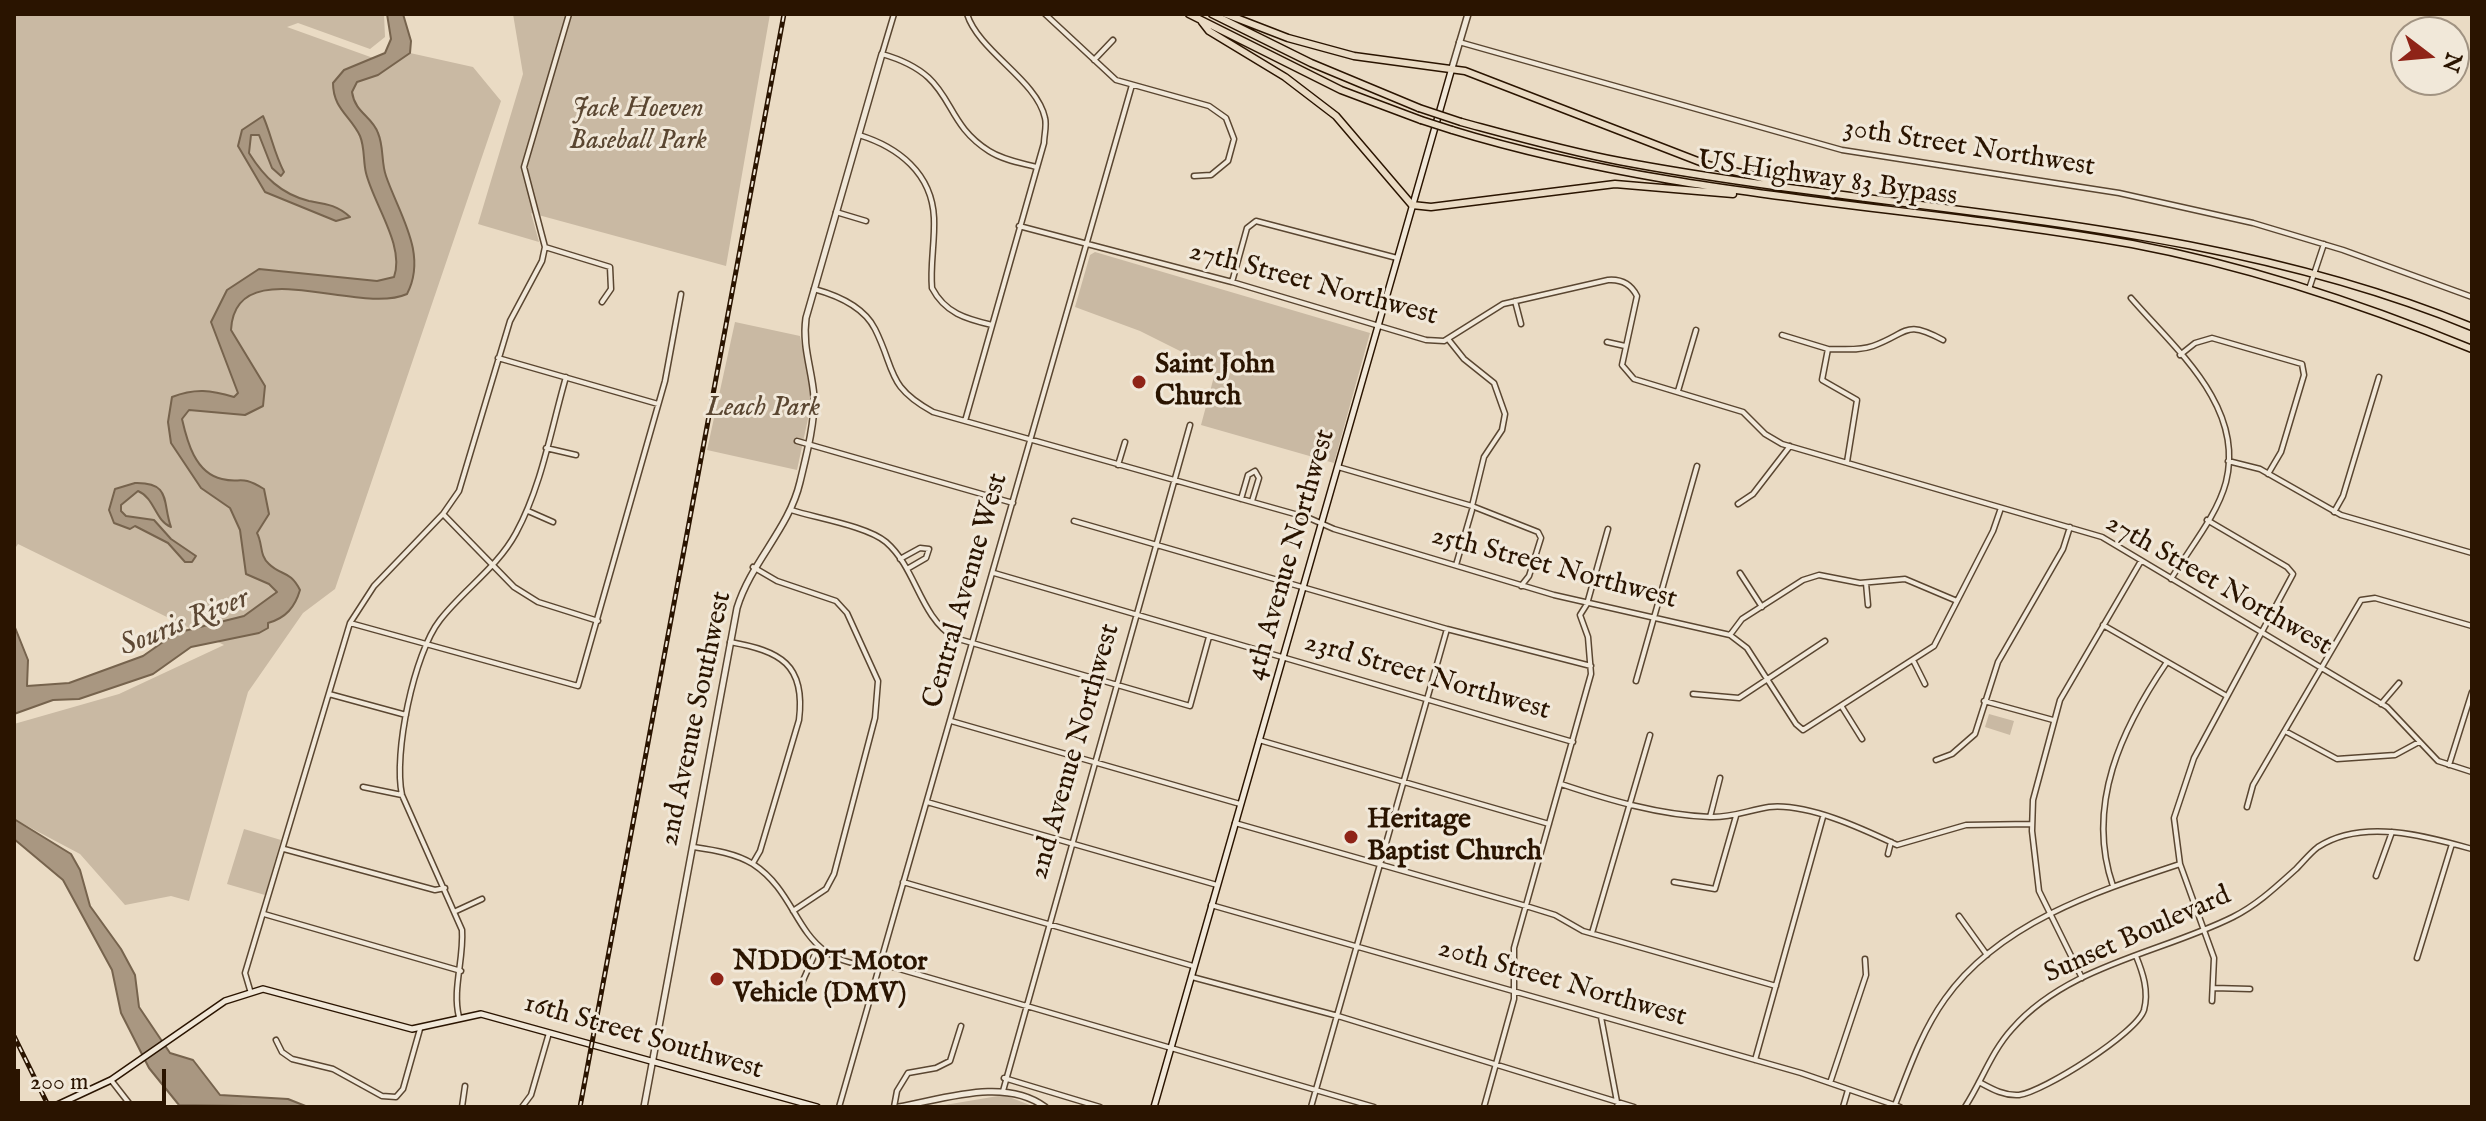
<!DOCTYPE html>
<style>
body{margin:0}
#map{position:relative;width:2486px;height:1121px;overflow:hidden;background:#eadbc4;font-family:"IM FELL English",serif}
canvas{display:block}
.frame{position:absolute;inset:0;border:16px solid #2a1400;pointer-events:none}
.north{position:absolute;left:2390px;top:16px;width:80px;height:80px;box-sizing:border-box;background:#f1e8d9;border:2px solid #a19382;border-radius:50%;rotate:106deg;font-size:22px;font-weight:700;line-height:32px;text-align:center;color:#2a1400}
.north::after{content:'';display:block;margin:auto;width:28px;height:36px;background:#8f2418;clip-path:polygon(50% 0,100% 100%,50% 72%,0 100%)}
.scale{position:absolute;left:16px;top:1069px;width:150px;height:36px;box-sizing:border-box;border:4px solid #2a1400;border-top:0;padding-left:10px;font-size:24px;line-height:28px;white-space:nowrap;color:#2a1400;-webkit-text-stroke:6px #f1e8d9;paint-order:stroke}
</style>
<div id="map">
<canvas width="2486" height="1121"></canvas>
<div class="frame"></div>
<div class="north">N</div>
<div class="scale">200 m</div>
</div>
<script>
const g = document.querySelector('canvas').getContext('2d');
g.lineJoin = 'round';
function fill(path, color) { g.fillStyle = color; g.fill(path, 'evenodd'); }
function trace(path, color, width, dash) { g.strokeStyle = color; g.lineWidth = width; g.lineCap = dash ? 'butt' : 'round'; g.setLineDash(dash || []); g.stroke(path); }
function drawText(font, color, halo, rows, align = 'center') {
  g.font = font + ' "IM FELL English",serif'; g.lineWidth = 6; g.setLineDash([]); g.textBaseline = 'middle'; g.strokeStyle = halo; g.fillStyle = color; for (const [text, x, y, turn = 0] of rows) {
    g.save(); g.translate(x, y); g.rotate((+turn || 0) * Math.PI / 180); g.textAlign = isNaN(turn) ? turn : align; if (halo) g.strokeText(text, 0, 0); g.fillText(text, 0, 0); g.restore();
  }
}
const green = new Path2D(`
 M14 14H384L385 37 370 49 298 23 287 27 376 59 410 53 473 67 501 101 335 589 303 613 248 692 189 901 171 896 125 905 80 854 14 819V724L119 694 224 645 18 544 14 550Z
 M513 14H770L726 266 531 213 539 242 478 224 523 74Z
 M1095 252 1370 333 1334 463 1201 425 1216 369 1140 331 1075 307 1090 255Z
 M735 322 800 336 812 400 797 470 707 450Z
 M1989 714 2014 721 2010 735 1985 727Z
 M244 829 281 840 265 895 227 884Z
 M1004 1095 1035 1107H933Z`);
const water = new Path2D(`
 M387 14H403L411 41 410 53 378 75 357 82 352 92C355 113 372 116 378 133 384 147 381 162 386 176 399 214 428 254 407 294 358 316 235 250 231 330L265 386 263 406 245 415 189 410 182 419C187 441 195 473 222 479 242 484 239 474 264 489L269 514 257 533C263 544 259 555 269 564 281 576 290 570 300 590 295 607 286 618 268 623V628L259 633 191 647 153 674 79 699 53 700 14 714V625L28 660 27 686 69 683 143 656 176 633 244 616 277 592 269 584 246 574 240 530 230 508 201 488 171 443 168 422 172 397C195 388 211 390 234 397L238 393 211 322 227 290 259 269 377 281 394 277C405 246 374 205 366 173 363 161 365 148 360 136 351 116 333 109 333 83L344 70 385 53 391 39Z
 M263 116C271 134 274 153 284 172L281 176 272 168 259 135H251L249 153C264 177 281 194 309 201 326 204 337 205 350 217L336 221 265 192 238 146 242 130Z
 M135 483C172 482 162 503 171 527 155 521 155 498 138 491L121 505V511L126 516 154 520 171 539 196 556 192 562H185L168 543 135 526 130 529 114 523 109 510 115 489Z
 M14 819 71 854 80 870 90 906 121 949 135 975 139 1007 170 1053 193 1060 220 1095 288 1099 308 1107 179 1105 149 1068 121 1013 112 970 63 880 14 839Z`);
const minor = new Path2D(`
 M894 14 882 54C959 76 937 118 989 151 1003 160 1021 163 1036 167
 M1045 14 1116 80 1209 106 1226 118 1234 139 1228 161 1211 175 1194 176
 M1459 42 1842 150 2119 193 2253 223 2343 250 2472 297
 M1094 60 1113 40
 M859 135C898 147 932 173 934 218 935 242 930 265 932 288 945 313 966 319 992 325
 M836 212 866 221
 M1019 226 1232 282 1426 340 1444 341 1503 304 1608 280C1621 279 1631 284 1637 296L1622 365 1634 379 1743 412 1765 434 1782 444 2102 537 2387 707 2438 761 2472 772
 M545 247 610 267 611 289 602 302
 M1232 282 1247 228 1256 221 1397 258
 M814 289C836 295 864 307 875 329 896 371 886 386 933 412L1309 518 1334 529 1554 595 1730 635 1747 648 1796 724 1803 730 1934 646 1993 531 2001 508
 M2309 289 2324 244
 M2131 298C2175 349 2245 406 2226 482 2217 516 2189 549 2171 579
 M1515 301 1521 324
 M1782 335 1828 349 1822 380 1857 400 1847 462
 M1448 339 1464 359 1494 383 1505 414 1502 430 1484 457 1472 506
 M1607 342 1625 346
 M1828 349C1843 349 1859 351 1873 346 1909 333 1904 319 1943 340
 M2180 355 2195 343 2212 338 2302 364 2304 375 2281 452 2268 474
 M498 358 658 404
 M1678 391 1696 330
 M965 421 1044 143C1044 136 1047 125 1045 118 1037 80 979 52 967 14
 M797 441 1013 503
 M546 448 576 455
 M2228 461 2260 469 2341 515 2472 553
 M1118 465 1125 442
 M1338 467 1472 506 1538 532 1541 538 1529 576 1521 586
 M1241 499 1248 475 1255 471 1259 478 1252 501
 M1738 504 1753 494 1790 446
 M791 510C816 518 867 526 886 542 917 569 919 616 955 638L1190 706 1209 637
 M528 511 553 522
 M2334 512 2343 496 2379 377
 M443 514 514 587 538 602 598 621
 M2207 520 2287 567 2293 574 2194 758 2174 818 2180 864 2214 958 2212 1001
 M1074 521 1447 629 1591 666
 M900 559 920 548 929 549 926 558 907 569
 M1456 565 1472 510
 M753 567 777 581 836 601 847 613 878 681 875 718 834 874 826 889 793 911
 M994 573 1573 742
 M1740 573 1762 607
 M1866 583 1868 605
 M350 623 578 686 665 381 681 294
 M2103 625 2225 695
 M1730 635 1742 619 1803 580 1819 575 1860 583 1905 579 1957 601
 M730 642C780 651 806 664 799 720L760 851 753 863
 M1914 662 1925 684
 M1636 681 1697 466
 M329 694 406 715
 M1693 694 1739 698 1825 641
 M1984 701 2053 720
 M2381 704 2399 683
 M1842 707 1862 739
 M951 721 1240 804
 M2285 731 2337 759 2395 755 2419 742
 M1259 740 1549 824
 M1936 760 1952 754 1975 734 1998 662 2063 549 2070 527
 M2449 765 2472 692
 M1561 784C1609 800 1659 815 1710 817 1731 818 1749 810 1769 807 1808 803 1863 829 1897 845L1966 825 2032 824
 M363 787 402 795
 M927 802 1217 885
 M2247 807 2253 785 2361 600 2375 598 2472 626
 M1710 817 1720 778
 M1235 823 1526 906 1555 915 1583 931 1776 986
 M693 847C713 850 735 853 753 864 808 900 792 970 889 966L1374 1107
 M284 849 435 890 445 888
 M1888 854 1891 842
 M2376 876 2392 832
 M903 882 1193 966
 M1674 882 1715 889 1736 816
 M2113 886C2085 805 2122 728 2167 662
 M1211 905 1801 1073 1900 1107
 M456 911 482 899
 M264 914 461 971
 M1959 916 1987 955
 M1592 933 1650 735
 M2417 958 2452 844
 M1192 977 1338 1016 1634 1107
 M2082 978 2039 891 2032 831 2033 800 2060 700 2141 561
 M801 985 818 947
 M2214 988 2250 989
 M250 990 245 973 350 623 374 586 443 514 459 491 510 321 542 261 545 247 524 167 569 14
 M459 1017C452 990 464 959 462 930L402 795C393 754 414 653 440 620 464 589 497 568 516 533 542 485 551 429 566 377
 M1601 1017 1618 1107
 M276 1040 282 1052 292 1059 333 1069 382 1096 396 1097 403 1089 420 1029
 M1755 1060 1823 817
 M1004 1078 1100 1107
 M111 1080 132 1107
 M1979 1082C1992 1089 2004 1096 2019 1095 2043 1092 2137 1033 2144 1010 2149 991 2143 973 2136 956
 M1830 1083 1866 975 1865 959
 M1003 1091 1190 425
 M1895 1105C1909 1069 1922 1031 1945 999 1999 923 2095 892 2180 864
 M462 1107 465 1086
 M522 1107 531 1095 549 1033
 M839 1107 1132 85
 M894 1107 897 1091 908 1073 936 1068 950 1061 961 1026
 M1311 1107 1447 629
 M1484 1107 1514 999V948L1591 674 1588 637 1580 615 1587 604 1608 529
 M1843 1107 1848 1090
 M1965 1107C1982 1081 1991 1052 2012 1029 2068 965 2161 953 2233 917 2257 905 2276 887 2296 869 2303 862 2310 853 2318 847 2362 818 2426 836 2472 849`);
const tertiary = new Path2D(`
 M1452 68 1468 14
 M644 1107 737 608C751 562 789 529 800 482 806 457 815 423 814 397 812 369 802 347 806 318L882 54
 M899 1107C944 1099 1005 1077 1045 1107`);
const secondary = new Path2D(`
 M53 1107 111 1080 225 1001 263 989 412 1029 481 1014 817 1107
 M1154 1107 1452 68`);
const primary = new Path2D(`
 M14 1102 17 1107`);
const trunk = new Path2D(`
 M1189 14 1341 90 1421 120
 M1212 14 1311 63 1419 108
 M1226 14 1288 38 1354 56 1465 71 1708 165 1775 181
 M1202 22 1209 31 1285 77 1336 116 1412 205 1431 207 1615 184 1733 194
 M1461 122C1513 136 1566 151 1619 161 1905 215 2200 215 2472 327
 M1452 130C1673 198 1905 204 2132 244 2249 266 2362 304 2472 349`);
const rail = new Path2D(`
 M14 1036 49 1107
 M580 1107 784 14`);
const trunkBridge = new Path2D(`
 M1419 108 1461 122
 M1421 120 1452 130`);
const markers = [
 [1139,382,8,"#8f2418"],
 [1351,837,8,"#8f2418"],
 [717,979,8,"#8f2418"]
];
const parkNames = [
 ["Jack Hoeven",638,110],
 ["Baseball Park",638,142],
 ["Leach Park",763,409]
];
const streetNames = [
 ["30th Street Northwest",1969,149,9],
 ["US Highway 83 Bypass",1827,180,8],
 ["27th Street Northwest",1313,285,15],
 ["4th Avenue Northwest",1292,555,-74],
 ["25th Street Northwest",1554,569,15],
 ["27th Street Northwest",2218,586,30],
 ["Central Avenue West",967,591,-74],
 ["23rd Street Northwest",1427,678,16],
 ["2nd Avenue Southwest",697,719,-78],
 ["2nd Avenue Northwest",1076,752,-74],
 ["Sunset Boulevard",2138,936,-24],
 ["20th Street Northwest",1562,984,16],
 ["16th Street Southwest",643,1038,16]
];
const poiNames = [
 ["Saint John",1155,366],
 ["Church",1155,398],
 ["Heritage",1367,821],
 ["Baptist Church",1367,853],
 ["NDDOT Motor",733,963],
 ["Vehicle (DMV)",733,995]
];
const waterNames = [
 ["Souris River",185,624,-22]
];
fill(green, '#c9b9a3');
fill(water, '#a99781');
trace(water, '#76634d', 2);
trace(minor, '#5a4631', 7);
trace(tertiary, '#5a4631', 8);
trace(secondary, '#2a1400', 8);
trace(primary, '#2a1400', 9);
trace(trunk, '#2a1400', 9);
trace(minor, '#f1e8d9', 4);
trace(tertiary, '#f1e8d9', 5);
trace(secondary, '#f1e8d9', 5);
trace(primary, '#eadbc4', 6);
trace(trunk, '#eadbc4', 6);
trace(rail, '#2a1400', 5);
trace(rail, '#f1e8d9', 2, [6]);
trace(trunkBridge, '#2a1400', 9, []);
trace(trunkBridge, '#eadbc4', 6);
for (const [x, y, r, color] of markers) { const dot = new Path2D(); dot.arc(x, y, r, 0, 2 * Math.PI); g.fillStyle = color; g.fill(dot); trace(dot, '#f1e8d9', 3); }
drawText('italic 28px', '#5a4631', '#f1e8d9', parkNames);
drawText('28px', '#2a1400', '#f1e8d9', streetNames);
drawText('bold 28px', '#2a1400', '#f1e8d9', poiNames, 'left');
drawText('italic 30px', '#5d4834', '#f1e8d9', waterNames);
</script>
